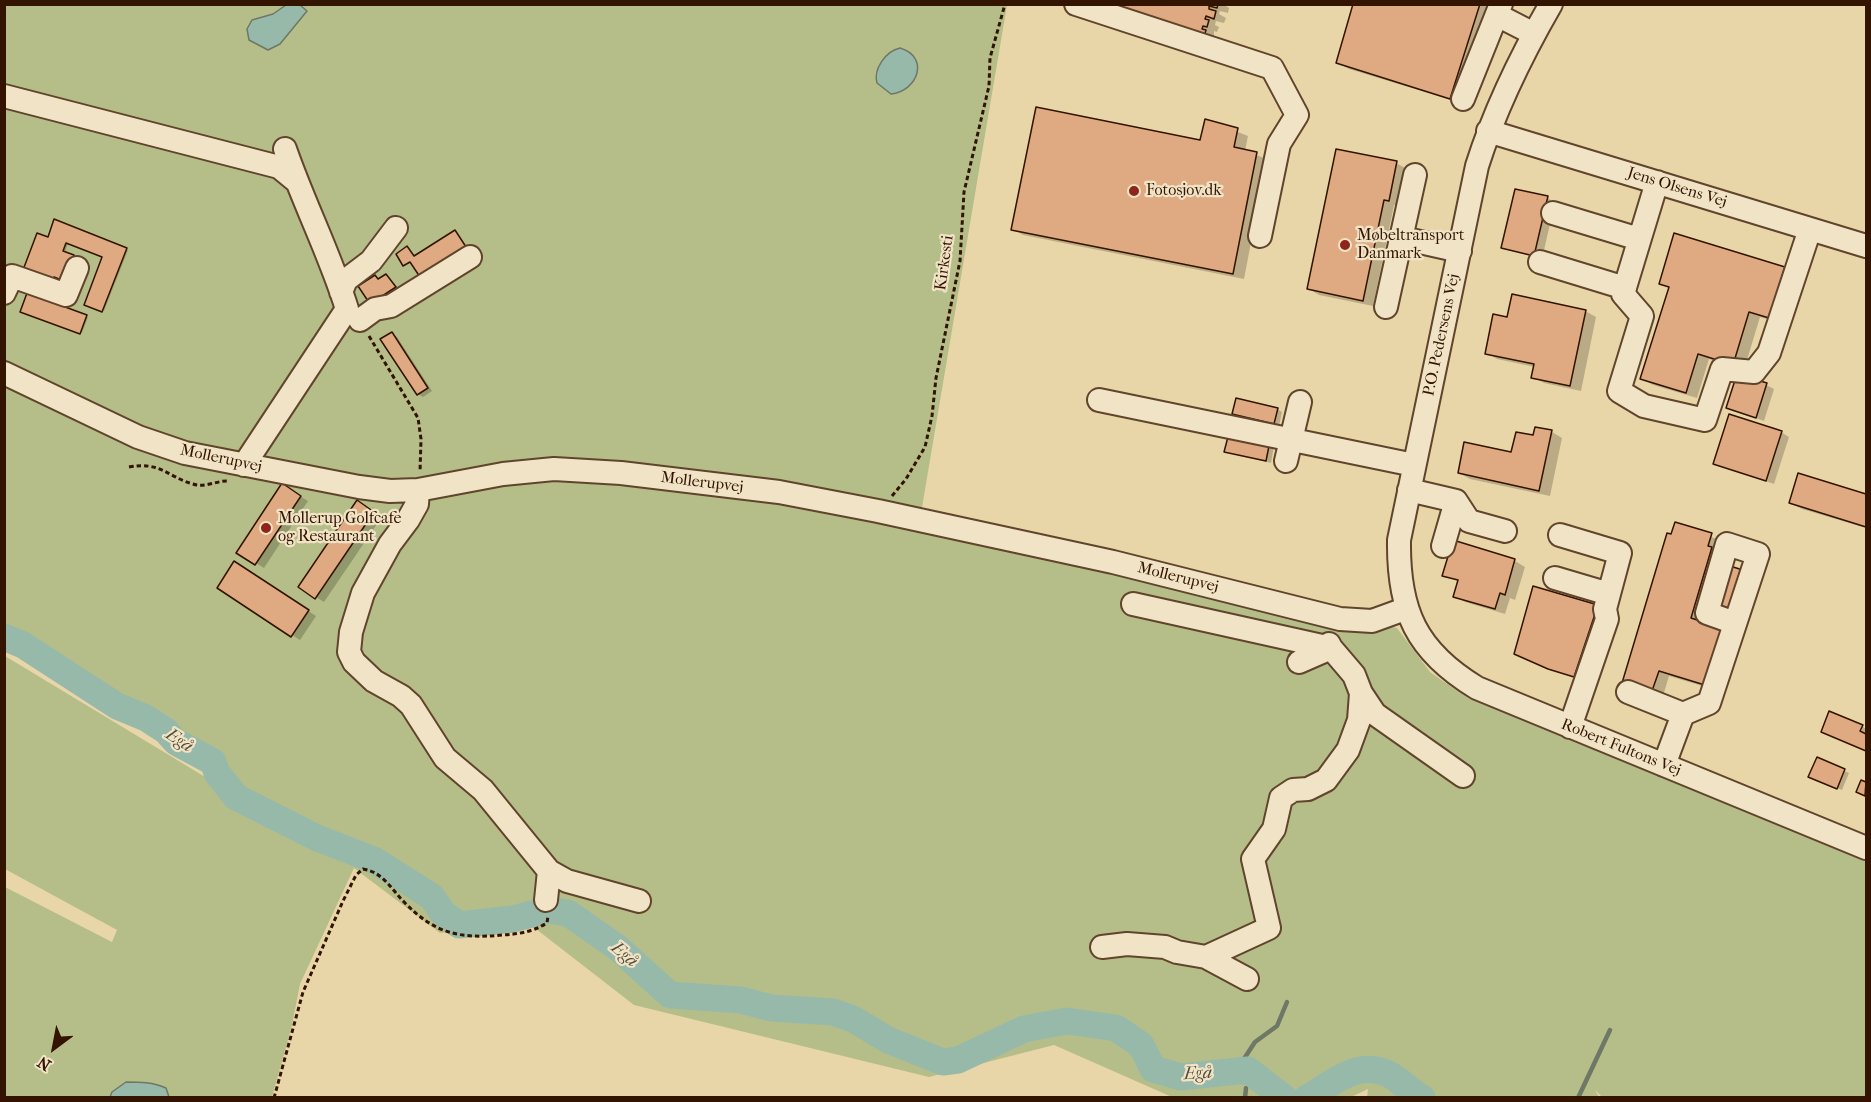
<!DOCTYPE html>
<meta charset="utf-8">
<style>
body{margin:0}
#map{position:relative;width:1871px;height:1102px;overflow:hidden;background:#e9d6a8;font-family:"IM FELL French Canon",serif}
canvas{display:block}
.frame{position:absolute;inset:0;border:6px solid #331401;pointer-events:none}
.north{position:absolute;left:24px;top:1018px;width:60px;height:60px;-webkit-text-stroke:4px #f1e4c6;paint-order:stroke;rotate:212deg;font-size:16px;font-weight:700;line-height:24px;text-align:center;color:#331401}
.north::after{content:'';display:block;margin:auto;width:21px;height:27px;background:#331401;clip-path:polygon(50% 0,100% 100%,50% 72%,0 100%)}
</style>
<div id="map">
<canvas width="1871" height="1102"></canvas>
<div class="frame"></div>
<div class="north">N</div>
</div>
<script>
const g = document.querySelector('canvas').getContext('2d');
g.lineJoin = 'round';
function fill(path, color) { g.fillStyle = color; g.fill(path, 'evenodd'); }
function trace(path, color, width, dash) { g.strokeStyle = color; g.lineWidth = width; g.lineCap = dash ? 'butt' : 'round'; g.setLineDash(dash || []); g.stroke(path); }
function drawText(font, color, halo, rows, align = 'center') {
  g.font = font + ' "IM FELL French Canon",serif'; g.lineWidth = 4.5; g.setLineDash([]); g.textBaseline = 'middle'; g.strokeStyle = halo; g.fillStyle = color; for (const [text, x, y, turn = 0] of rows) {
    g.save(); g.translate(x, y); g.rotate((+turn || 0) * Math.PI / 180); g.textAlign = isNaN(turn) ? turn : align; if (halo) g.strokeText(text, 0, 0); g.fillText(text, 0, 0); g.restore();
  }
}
const green = new Path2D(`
 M5 5H1007L919 525 1397 628 1430 672 1460 693 1866 861V1097L1603 1098 1595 1090 1599 1097 1367 1098 1368 1089 1349 1098 1172 1097 1054 1045 929 1077 634 1005 527 922 440 933 354 868 300 984 292 1025 272 1097H5V887L112 942 117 930 5 869V656L235 795 217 773 213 762 176 742 166 731 146 718 117 706 23 645 5 637ZM248 804 297 826 346 863H345Z`);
const water = new Path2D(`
 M286 5H300L307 11 280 44 268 50 249 40 247 29 252 20 273 14Z
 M900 48C930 57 918 91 891 94L877 83C873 69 886 51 900 48Z
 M126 1082C140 1082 153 1082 166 1088L169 1097H110L112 1092Z`);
const shadow = new Path2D(`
 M1094 4H1223L1229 8 1228 13 1220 11 1219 14 1226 18 1224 23 1216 21 1215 25 1219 27 1217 32 1214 31V42Z
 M1355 4H1492L1461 103 1349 69 1338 63Z
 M1225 127 1248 136 1245 151 1267 159 1244 279 1023 235 1012 229 1201 142Z
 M1396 163 1407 169 1399 206 1394 205 1373 306 1319 295 1309 289Z
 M1547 198 1555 202 1542 259 1503 247Z
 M48 238 128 250 104 311 86 304 104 257 68 243 65 253 75 257 66 280 56 277 54 281 24 269Z
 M1785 268 1795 274 1780 323 1760 317 1744 370 1709 359 1697 398 1653 385 1642 379 1670 289 1660 283Z
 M375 276 380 280 387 276 400 290 376 306Z
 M1585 311 1596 317 1581 391 1544 383 1533 377 1535 367 1497 359 1487 353 1508 319Z
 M23 312 86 316 88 317 82 333Z
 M392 334 397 337 432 391 423 397 418 394Z
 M1766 385 1774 389 1764 421 1728 408Z
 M1277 409 1282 412 1279 426 1234 414Z
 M1552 432 1562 438 1550 496 1470 479 1459 473 1512 454 1534 437Z
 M1781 432 1789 437 1774 484 1715 463Z
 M1274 446 1271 463 1226 452Z
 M1799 475 1866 496V528L1802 509 1791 503Z
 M290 490 308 501 264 568 238 552Z
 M365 507 381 518 324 602 300 587Z
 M1676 524 1722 541 1719 691 1669 676 1663 696 1651 693 1672 536Z
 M1454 542 1515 561 1525 567 1515 600 1510 598 1505 614 1465 602 1455 596 1459 582 1444 575Z
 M242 568 316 616 300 640 219 587Z
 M1534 588 1608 613 1585 681 1516 653Z
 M1862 726 1866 729V751L1823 731Z
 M1817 759 1849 773 1842 790 1815 779Z`);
const stream = new Path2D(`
 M1236 1071 1255 1042 1277 1026 1287 1002
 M1245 1098 1246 1088
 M1578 1098 1610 1030`);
const river = new Path2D(`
 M4 637 23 645 117 706 146 718 166 731 176 742 213 762 217 773 236 797 317 838 374 860 432 897 443 913 459 925 513 919 547 910 568 913 618 948 670 995 741 1000 771 1008 833 1012 853 1019 888 1040 943 1062 958 1060 1024 1029 1067 1021 1116 1028 1141 1045 1153 1069 1181 1077 1248 1070 1284 1098
 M1307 1098C1334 1083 1359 1057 1392 1076 1402 1082 1410 1091 1422 1098`);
const building = new Path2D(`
 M1097 4H1218L1217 8 1209 6V9L1216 11 1214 19 1206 16 1205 19 1209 20 1207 27 1203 26 1202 29 1206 30 1204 37Z
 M1353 4H1480L1450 99 1336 63Z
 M1036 107 1200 140 1205 119 1238 128 1234 147 1257 152 1233 274 1011 230Z
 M1336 149 1397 161 1389 201 1384 200 1363 301 1307 289Z
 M1515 189 1548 196 1534 256 1501 248Z
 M54 219 127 248 102 312 84 305 102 257 66 243 63 251 74 255 64 281 54 277 52 281 23 270 37 233 48 237Z
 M455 230 468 250 422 280 410 262 403 266 396 254 407 246 414 256Z
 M1674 233 1785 267 1769 318 1749 312 1733 365 1698 354 1686 393 1640 379 1669 287 1659 284Z
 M386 274 396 287 370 304 358 286 375 275 378 279Z
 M27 293 87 315 80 334 20 312Z
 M1512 294 1586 310 1570 386 1531 378 1534 364 1485 354 1493 314 1507 317Z
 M392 332 428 388 417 395 380 339Z
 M1737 374 1767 383 1756 418 1726 408Z
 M1236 398 1278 408 1274 424 1232 414Z
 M1729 414 1782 431 1766 481 1713 464Z
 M1535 427 1552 430 1539 491 1458 473 1464 442 1511 452 1516 432 1533 435Z
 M1229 433 1270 441 1266 461 1224 452Z
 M1798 473 1866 494V527L1789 503Z
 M282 483 301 496 255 565 236 553Z
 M357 500 374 512 315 599 298 587Z
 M1675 522 1712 533 1708 546 1712 547 1691 618 1725 629 1708 686 1659 671 1652 691 1622 683 1667 533 1671 534Z
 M1453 540 1515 559 1505 595 1500 593 1495 609 1453 597 1458 580 1442 576Z
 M234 561 309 610 291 637 217 588Z
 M1730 566 1746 571 1733 614 1717 609Z
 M1533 586 1598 605 1574 677 1548 669 1514 654Z
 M1829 711 1863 725 1860 731 1866 734V751L1821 732Z
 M1817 757 1845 769 1837 789 1808 777Z
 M1861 780 1866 782 1865 796 1856 792Z`);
const path = new Path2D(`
 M369 336 418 418 421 439 420 472
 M129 467C160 461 168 477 193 484 204 488 216 481 227 481
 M892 496 906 479 925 447 932 416 936 378 960 261 964 192 989 86 990 58 1005 4
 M274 1098 303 992 343 901 356 875 363 869C383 872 391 889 405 903 435 934 461 939 502 935 519 934 532 932 547 923L548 916`);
const minor = new Path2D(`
 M1076 4 1272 68 1297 115 1279 144 1260 236
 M1551 4C1521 56 1495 109 1477 166L1399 540C1398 611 1416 651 1477 688L1866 848
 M1497 15 1534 34
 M4 96 279 167 296 181
 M1463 99 1501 4
 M1488 131 1866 246
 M1657 182 1623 294 1642 316 1619 391 1644 406 1705 420 1722 369 1754 372 1769 353 1810 229
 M1553 213 1639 239
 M1402 238 1460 251
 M1540 262 1625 288
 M341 292 346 280 371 261 396 228
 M4 293 12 276 66 295 77 268
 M1386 307 1415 175
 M360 320 375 309 391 306 470 257
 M4 373 138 437 185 453 359 487 390 491 418 490 503 474 554 469 621 473 779 492 878 511 1113 562 1340 619 1372 621 1405 609
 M1099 400 1414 465
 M1286 461 1300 402
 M244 465 347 309C330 254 304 204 285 149
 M418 490 417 504 408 520 390 544 363 593 351 632 349 652 354 662 374 681 401 696 411 705 445 758 483 790 549 871 567 881 639 901
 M1409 490 1456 501 1443 546
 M1456 501 1469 521 1505 531
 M1560 535 1620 553 1605 609 1607 619 1570 727
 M1555 578 1609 594
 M1133 604 1331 648 1354 675 1361 693 1359 720 1348 750 1326 780 1308 789 1293 790 1281 798 1274 829 1253 859 1269 928 1206 957
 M1299 662 1331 648 1329 644
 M1628 692 1683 714
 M1361 693 1375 714 1463 776
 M1664 765 1683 714 1709 703 1758 554 1727 544 1707 613 1735 623
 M546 900 549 871
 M1102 947 1127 944 1165 947 1177 952 1206 957 1247 979`);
const markers = [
 [1134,191,6,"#8f2418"],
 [1345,245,6,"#8f2418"],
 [266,528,6,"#8f2418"]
];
const streetNames = [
 ["Jens Olsens Vej",1677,188,17],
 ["Kirkesti",945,263,-82],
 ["P.O. Pedersens Vej",1442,335,-78],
 ["Mollerupvej",221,459,12],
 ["Mollerupvej",702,483,7],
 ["Mollerupvej",1178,578,14],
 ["Robert Fultons Vej",1621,748,22]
];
const poiNames = [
 ["Fotosjov.dk",1146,191],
 ["Møbeltransport",1357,236],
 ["Danmark",1357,254],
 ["Mollerup Golfcafe",278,519],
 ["og Restaurant",278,537]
];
const waterNames = [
 ["Egå",179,741,33],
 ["Egå",624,955,40],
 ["Egå",1198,1074,-3]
];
fill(green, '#b5be88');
fill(water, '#97b9aa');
trace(water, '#6f7766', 1.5);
fill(shadow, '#0003');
trace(stream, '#6f7766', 4.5);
trace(river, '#97b9aa', 27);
fill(building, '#dfa982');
trace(building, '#331401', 1.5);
trace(minor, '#60442b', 26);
trace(path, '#331401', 3, [4.5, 3]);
trace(minor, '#f1e4c6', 22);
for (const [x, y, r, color] of markers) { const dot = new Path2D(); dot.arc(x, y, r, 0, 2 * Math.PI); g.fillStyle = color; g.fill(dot); trace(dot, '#f1e4c6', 2); }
drawText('16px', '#331401', '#f1e4c6', streetNames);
drawText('16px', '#331401', '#f1e4c6', poiNames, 'left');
drawText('italic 18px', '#564e3c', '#f1e4c6', waterNames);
</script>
